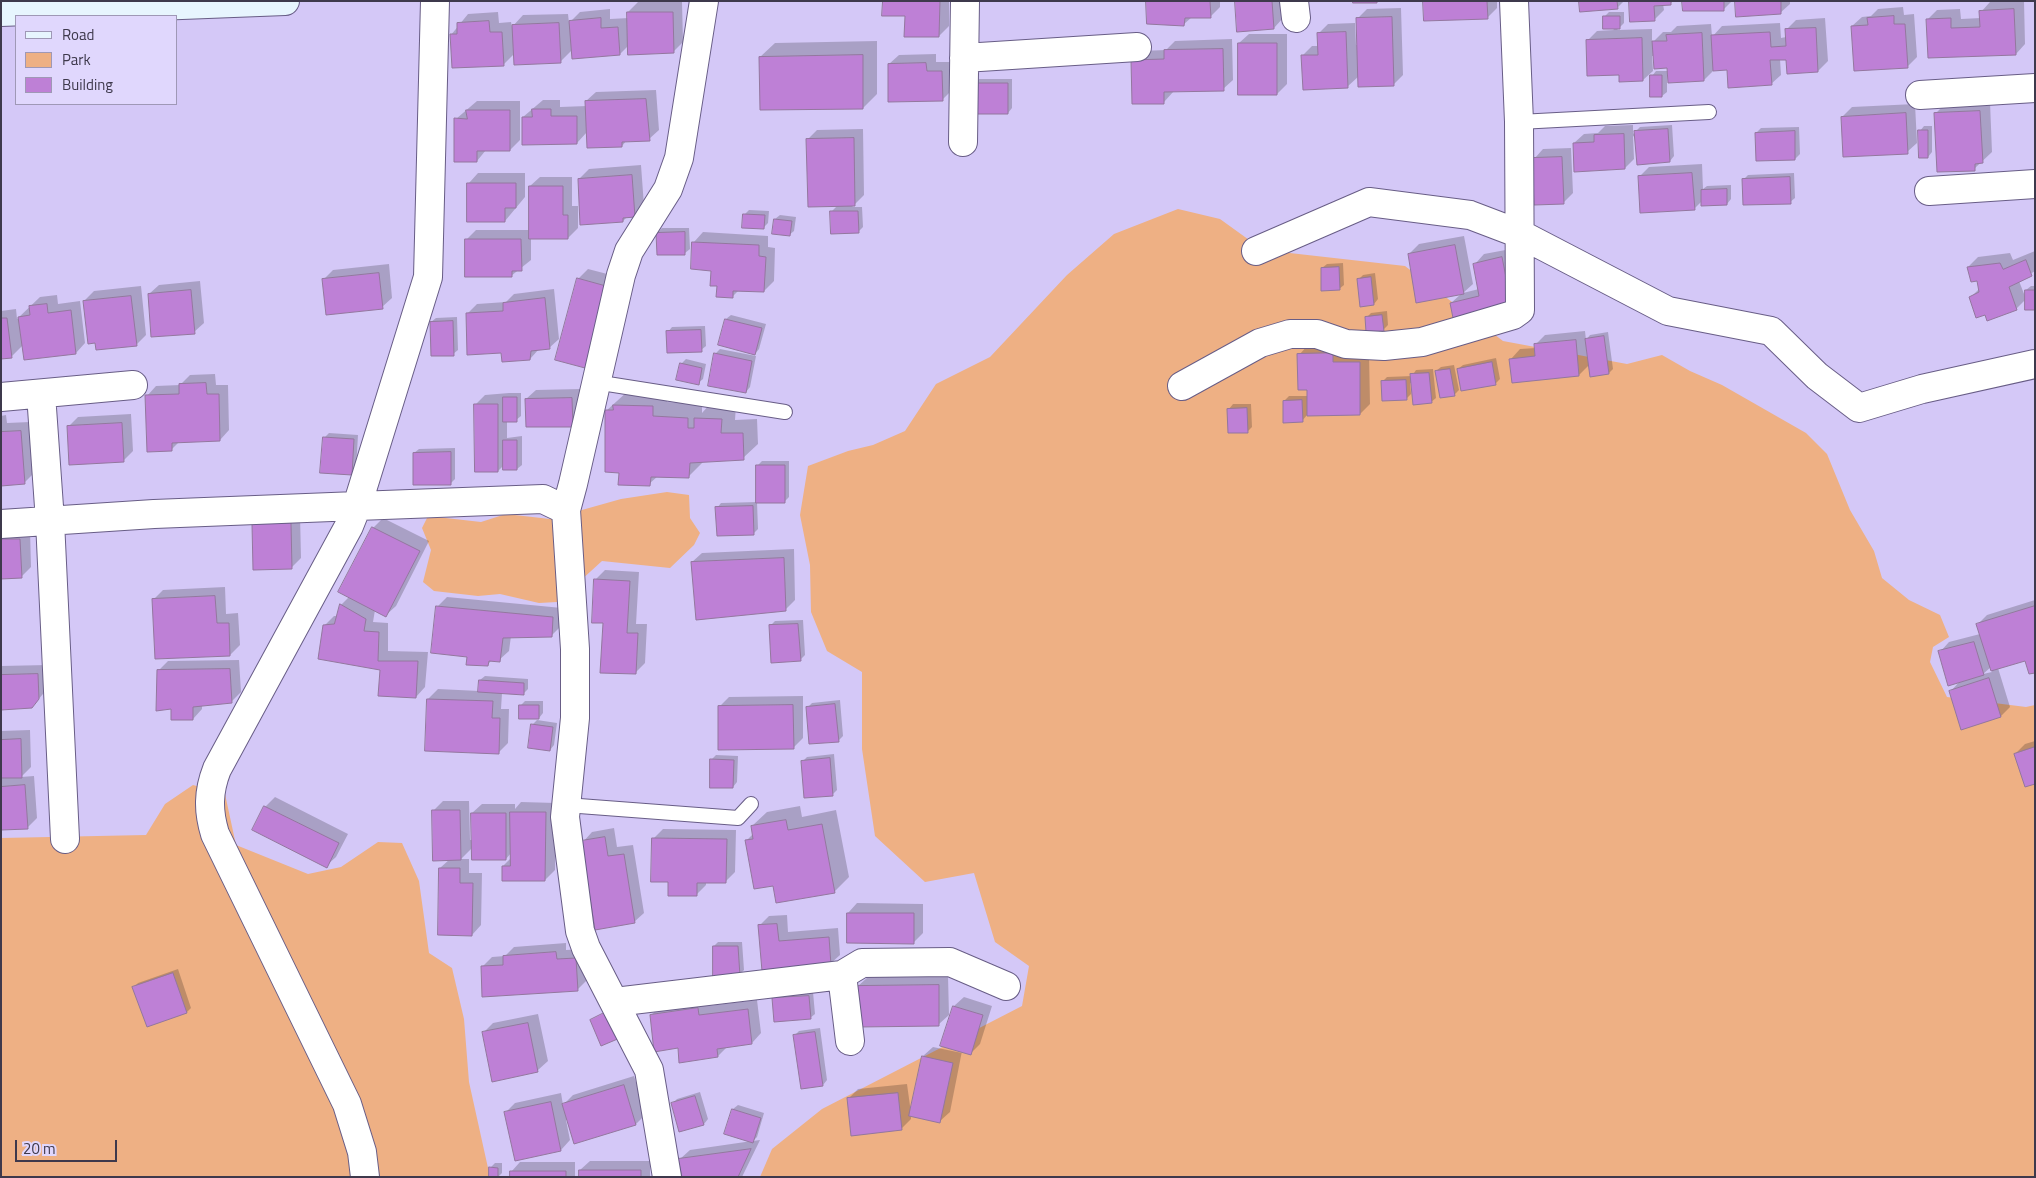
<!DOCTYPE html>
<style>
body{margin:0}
#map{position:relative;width:2036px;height:1178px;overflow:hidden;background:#d4c8f7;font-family:"Titillium Web",sans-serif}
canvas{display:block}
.frame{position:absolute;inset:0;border:2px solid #3e394c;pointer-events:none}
.legend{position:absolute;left:15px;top:15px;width:162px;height:90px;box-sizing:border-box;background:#e0d7fd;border:1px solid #9f98b6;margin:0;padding:6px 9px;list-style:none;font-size:15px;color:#3e394c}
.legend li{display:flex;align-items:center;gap:10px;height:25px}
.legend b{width:25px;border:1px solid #9f98b6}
.scale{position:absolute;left:15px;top:1140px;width:102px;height:22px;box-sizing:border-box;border:2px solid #3e394c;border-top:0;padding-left:6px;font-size:15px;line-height:18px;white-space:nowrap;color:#3e394c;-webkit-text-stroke:4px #e0d7fd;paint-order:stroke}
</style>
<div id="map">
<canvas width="2036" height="1178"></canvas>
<div class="frame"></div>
<ul class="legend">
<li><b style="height:6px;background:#e7f5fe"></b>Road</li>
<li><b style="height:14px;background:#eeb084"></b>Park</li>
<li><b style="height:14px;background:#be80d6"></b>Building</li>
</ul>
<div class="scale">20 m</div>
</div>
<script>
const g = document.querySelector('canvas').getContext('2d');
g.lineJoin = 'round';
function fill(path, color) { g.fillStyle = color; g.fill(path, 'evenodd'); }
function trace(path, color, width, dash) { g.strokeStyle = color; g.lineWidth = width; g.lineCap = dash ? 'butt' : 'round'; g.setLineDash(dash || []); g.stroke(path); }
const green = new Path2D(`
 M1178 209 1220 219 1263 250 1405 266 1503 341 1627 364 1662 355 1690 371 1722 385 1806 433 1827 454 1850 510 1874 551 1882 578 1909 600 1940 615 1949 637 1933 647 1930 662 1947 697 2026 707 2035 705V1177H760L772 1149 822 1109 1022 1006 1029 966 995 942 974 873 925 882 875 836 862 749V672L827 651 811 612 810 565 800 515 808 466 848 451 873 445 905 431 936 384 990 357 1067 275 1114 234Z
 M667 492 689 495 690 518 700 533 694 545 670 568 602 561 557 602 539 603 500 594 478 596 434 591 423 582 431 550 422 528 428 516 481 522 506 514 550 519 621 499Z
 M193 785 225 794 236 845 308 874 341 867 378 842 402 843 419 881 429 953 452 968 464 1019 469 1082 490 1177H1V838L146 835 165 804Z`);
const shadow = new Path2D(`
 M884 1H949V26L939 36Z
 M1147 1H1220V7L1210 17H1192L1183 25Z
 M1236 1H1282L1283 18 1274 28Z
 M1424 1H1497V8L1487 18Z
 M1580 1H1624L1617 8Z
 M1630 1H1673L1670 4H1663L1664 10 1654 20Z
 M1684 1H1732L1724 9Z
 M1737 1H1790V4L1780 13Z
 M2024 1 2025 44 2016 54 1927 20 1937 10 1960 9 1961 19 1981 18V12L1990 2Z
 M638 2H682L683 42 673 52 629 45 620 54 572 50 560 62 515 53 503 65 451 35 468 14 498 12 499 23 511 22 512 27 523 15 568 14 569 23 580 12 610 9V19L629 18 628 12Z
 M1903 7 1904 15 1914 14 1917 57 1907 67 1852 26 1862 17 1871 16 1878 9Z
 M1401 8 1403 75 1393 85 1359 76 1347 87 1302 56 1312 46H1318V34L1328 24 1355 23 1356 45H1358V18L1367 9Z
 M1609 12H1624V23L1617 30 1652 29V43L1663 32H1671L1677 26 1711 24 1712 37 1722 26 1780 23 1781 38 1786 37V30L1796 20 1825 18 1828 61 1818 71 1787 59H1780L1781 75 1771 84 1728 69 1714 70 1704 80 1667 72V92L1662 96 1652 76 1656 71H1669L1668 66 1654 56H1652L1653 71 1643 80 1620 73 1587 41 1597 31 1614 30 1604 17Z
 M1249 34H1287V84L1277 94 1239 43Z
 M1232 39 1233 80 1223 89 1174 91 1164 102 1133 103 1142 51 1166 50 1175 41Z
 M877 41V94L863 108 760 57 775 43Z
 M936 54V62H951L952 90 942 100 889 64 899 55Z
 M979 79H1012V108L1008 113 975 83Z
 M656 90 659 130 649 139 627 140 622 146 587 132 577 143 523 117 543 100H560V107L587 106 586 101 596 92Z
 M477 101H520V140L510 150H486L477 161 456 119Z
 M1990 102 1992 152 1974 169 1935 114 1945 104Z
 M1915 104 1917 143 1907 152 1842 117 1852 107Z
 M1633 125V134L1640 127 1672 125 1674 156 1670 161 1633 136 1634 159 1625 168 1574 143 1584 134 1598 133 1605 126Z
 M1924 126H1932V152L1928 157 1920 131Z
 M1799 127 1800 154 1795 159 1756 133 1761 128Z
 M863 129 864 195 852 207H862L863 227 858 232 831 212 838 205 808 139 817 130Z
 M1571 148 1573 193 1563 203 1534 159 1543 149Z
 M1702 164 1703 189 1707 186 1731 185V199L1727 204 1702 201 1694 209 1639 177 1649 167Z
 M641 165 644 206 634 216H628L623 221 579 179 589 169Z
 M478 173H525V197L505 221 469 183Z
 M1794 173 1795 198 1790 202 1743 180 1748 175Z
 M540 177H572V206H578V228L568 238H531V260L511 276 466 240 476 230H530V186Z
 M749 210 769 211 768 223 763 228 745 214Z
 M780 215 796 217 794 231 789 235 775 219Z
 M662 228H689L690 249 685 253 657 233Z
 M703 232 768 236V247L775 248 774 281 764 291 739 290 732 297 718 285 712 269 694 242Z
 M1464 236 1473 284 1463 293 1479 289 1475 264 1484 254 1511 249 1520 292 1451 303 1461 294 1409 254 1419 244Z
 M2035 251V271L2019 281 2026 299 2016 309 1986 313 1971 297 1980 288 1978 279 1968 267 1978 257 2010 253 2013 260Z
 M1343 263 1344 285 1339 289 1322 268 1327 264Z
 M389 264 392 298 382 307 323 280 333 270Z
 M588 269 615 276 594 357 584 366 578 279Z
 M1375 273 1378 299 1374 304 1358 280 1363 275Z
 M200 281 204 323 194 332 149 294 159 285Z
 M141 286 146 335 136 345 84 301 94 291Z
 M2031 286H2035V309L2026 290Z
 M554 289 559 339 549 348 539 349 530 359 502 352 467 314 477 304 506 302 514 294Z
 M57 295 58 304 80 301 85 343 76 353 23 345 11 357 1 358V311L16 309 17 319 40 297Z
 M1387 311 1388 325 1383 330 1366 318 1371 313Z
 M731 315 766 324 759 349 755 354 726 319Z
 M457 317 458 350 453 354 431 322 436 318Z
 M705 326 706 346 701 350 668 332 672 327Z
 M1585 331 1586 340 1590 335 1608 332 1613 369 1609 373 1589 365 1579 375 1511 359 1520 349 1536 348 1535 345 1545 335Z
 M1308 345 1369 353 1370 404 1360 414 1307 415 1302 421 1284 401 1289 396H1308L1299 355Z
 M720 349 756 356 750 387 746 392 715 354Z
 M1496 358 1500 379 1495 384 1458 369 1463 365Z
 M686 359 706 364 703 379 698 383 681 364Z
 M1454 365 1459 390 1454 395 1436 371 1441 367Z
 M1433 369 1436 398 1431 402 1412 383H1410L1411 394 1406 399 1382 382 1387 377 1412 376 1416 370Z
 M215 374 216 385H228L229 430 220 440 180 441 172 449 147 396 156 386 180 385 190 375Z
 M581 389 573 425 526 399 536 390Z
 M628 391 667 392V402L702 404V413L710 404 736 405 735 420 757 419 758 444 743 458 703 462 688 477 658 476 649 484 620 471 606 411Z
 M509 393H521V416L516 420H507V438L522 436V465L517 469 505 464 498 471 476 404 485 395Z
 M1233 404H1251L1252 427 1247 432 1229 409Z
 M131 414 133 451 123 461 68 427 78 417Z
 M6 415 7 423 30 422 34 473 24 483 1 484V416Z
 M329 433 358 435 356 469 352 474 324 438Z
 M455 448V479L451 483 414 453 419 449Z
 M762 461H789V497L784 502 757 466Z
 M757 502 758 529 754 533 717 508 721 503Z
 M300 514 301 558 291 568 254 525 263 515Z
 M383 518 429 541 396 606 386 615 375 610 373 622 388 623V651L428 652 425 687 416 697 324 626 334 616H337L341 605 349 597 373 528Z
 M30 529 31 567 22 576 1 577V531Z
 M794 549 795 600 785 610 692 562 702 553Z
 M605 570 639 572 636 624H647L645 663 635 673 604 622 596 579Z
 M225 587 226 614 238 613 240 645 230 655 153 600 163 590Z
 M447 597 562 608 561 626 551 636H511L509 651 499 660H492L487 665 468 655 437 607Z
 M2035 600V671L2026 659 1998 668 2010 707 2001 716 1950 692 1961 680 1940 652 1949 642 1980 634 1977 625 1987 615ZM1991 667 1992 672 1983 674Z
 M803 620 805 655 800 660 770 626 775 621Z
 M239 660 241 692 231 702 202 705V709L193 719 172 708 158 671 168 661Z
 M47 665 48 688 32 707 1 708V666Z
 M485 676 528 679V689L523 694 502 693 501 709H509L508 743 498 753 428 699 438 689 479 691 480 680Z
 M803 696V738L793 748 719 707 729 697Z
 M840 700 843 736 838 741 807 708 812 703Z
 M525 701H543V713L539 718 520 706Z
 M537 720 557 723 554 745 550 750 532 725Z
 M30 730 31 767 21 777 34 776 37 818 28 827 1 829V731Z
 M2035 741V783L2015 754 2025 744Z
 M834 754 837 790 833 794 805 797 802 762 807 757Z
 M716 755 738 756 737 782 733 787 711 760Z
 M275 797 348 834 336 857 326 866 254 830 265 807Z
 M443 801H469L470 840H473L472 813 482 804H515V809L521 802 556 803 555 870 545 880 503 866 511 858V853L506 859 473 847 461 859H469V873H482L481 925 472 935 440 868 450 859 433 811Z
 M800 806 802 817 836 810 849 877 834 892 747 840 753 834 752 826 767 812Z
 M614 828 617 847 633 845 644 913 634 922 583 842 592 832Z
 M663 829 736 830 735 872 725 882H706V885L696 895 669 881 654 838Z
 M857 903 923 904V933L913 943 848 913Z
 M787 915 788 932 838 928 840 955 830 964 763 969 759 926 769 916Z
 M718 942H742L744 970 739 975 714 946Z
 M566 943V950L585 949 587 980 577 990 482 967 492 957 505 956 514 947Z
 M178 969 191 1008 187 1012 148 1026 134 987 138 983Z
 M948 976 949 1015 939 1024 858 986 868 977Z
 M813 992 815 1014 810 1018 774 999 778 994Z
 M964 997 992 1006 980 1044 970 1054 962 1051 950 1112 940 1121 911 1116V1119L902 1128 848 1099 858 1089 907 1084 911 1113 923 1056 933 1047 962 1053 954 1006Z
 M707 999 708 1006 757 1000 761 1033 752 1043 728 1046 718 1056 679 1047 651 1015 661 1006Z
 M538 1014 548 1061 538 1070 493 1080 483 1033 493 1023Z
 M820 1028 827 1080 823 1085 794 1036 799 1031Z
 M634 1076 646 1114 636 1124 575 1143 568 1120H566L570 1140 561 1150 506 1112 515 1103 561 1093 563 1105 573 1095Z
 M700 1092 708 1119 704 1124 672 1104 677 1099Z
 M738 1105 764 1113 757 1137 753 1141 760 1140 742 1177H683L680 1159 690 1150 752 1141 726 1133 733 1109Z
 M590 1161H650V1177H580V1170Z
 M520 1162H575V1177H511V1172Z
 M495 1163H502V1173L498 1177 490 1168Z`);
const building = new Path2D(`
 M883 1H940L939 37H904L905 16H882Z
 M1146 1H1210L1211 18H1185L1184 26 1147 24Z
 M1235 1H1272L1274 29 1237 32Z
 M1353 1H1377V3H1353Z
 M1423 1H1487L1488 19 1424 21Z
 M1579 1H1617L1618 9 1580 12Z
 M1629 1H1671V5L1654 6 1655 21 1630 22Z
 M1682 1H1724V11H1683Z
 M1735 1H1781V14L1736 17Z
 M2014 9 2016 55 1928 58 1926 19 1951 18V28L1980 27 1979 11Z
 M627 12H673L674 53 628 55Z
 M1603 16H1620V29H1603Z
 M1894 16V24H1905L1908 68 1854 71 1851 26 1868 25 1867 18Z
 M1392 17 1394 86 1358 87 1356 18Z
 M601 18V28L618 27 620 55 572 59 569 21Z
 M489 21 490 32H502L504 66 452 68 450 34H457V23Z
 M559 23 561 63 514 65 512 25Z
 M1816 28 1818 72 1787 74 1786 60H1770L1772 85 1728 88 1727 70 1713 71 1711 35 1770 32 1771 47 1786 46 1785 29Z
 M1346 32 1348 88 1303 90 1301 55H1318L1317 33Z
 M1702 33 1704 81 1668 83 1667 68 1654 69 1652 41H1667L1666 35Z
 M1642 38 1643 81 1619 82V75L1587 76 1586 40Z
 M1238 43H1277V95H1238Z
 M1223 49 1224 91 1164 92V104H1132L1131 60 1164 59V50Z
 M863 55V109L760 110 759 57Z
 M926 63 927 71H942L943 101 888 102V64Z
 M1650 75H1662V97H1650Z
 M973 83H1008V114H973Z
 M646 99 650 141 622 142V147L587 148 585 101Z
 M532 109H551V116H577V144L522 145V117H532Z
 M466 110H510V151H477V162H454V118L467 119Z
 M1980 111 1983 163 1975 164V171L1937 172 1934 113Z
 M1906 113 1908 154 1843 157 1841 117Z
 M1668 129 1670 162 1637 165 1634 131Z
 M1918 130H1928V158H1919Z
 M1795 131V160L1756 161 1755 133Z
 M1624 134 1625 169 1574 172 1573 143 1594 142V135Z
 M854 138 855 206 808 207 806 139Z
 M1562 157 1564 204 1534 205 1532 158Z
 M1692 173 1695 210 1640 213 1638 176Z
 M632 175 635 217 623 218V222L580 225 578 179Z
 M1790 177 1791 204 1743 205 1742 179Z
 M467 183H516V208H505V222H467Z
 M529 186H563V215H568V239H529Z
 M1727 189V205L1701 206V190Z
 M830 211H858L859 233 831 234Z
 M743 214 765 215 764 229 742 228Z
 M774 219 792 221 790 236 772 234Z
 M685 232V255H657L656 233Z
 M465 239H521L522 271H512V277H465Z
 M692 242 759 245V256L766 257 764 292 733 291V298L716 297 717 286H710L711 271 691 269Z
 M1455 245 1464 294 1416 303 1408 254Z
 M1502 257 1511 303 1453 318 1450 303 1479 296 1473 264Z
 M2026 260 2032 276 2009 287 2017 310 1987 321 1985 315 1976 318 1969 297 1979 292 1977 281 1971 282 1967 267 2000 263 2003 269Z
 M1339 267 1340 290 1321 291V268Z
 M379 273 383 309 326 315 322 279Z
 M1371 277 1374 305 1360 307 1357 279Z
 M577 278 606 286 585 368 555 360Z
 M191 290 195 334 151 337 148 294Z
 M2025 290H2035V310H2025Z
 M131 296 137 346 96 350 95 343 88 344 83 301Z
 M545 298 550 349 531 351 530 360 502 362 501 353 467 355 466 313 503 311V303Z
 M47 304 48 313 71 310 76 354 24 360 18 317 30 315 29 306Z
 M1382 315 1384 331 1366 332 1365 317Z
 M1 318H7L12 358 1 359Z
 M725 319 762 328 755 355 718 345Z
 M453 321 454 356H431L430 322Z
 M701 330 702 352 667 353 666 331Z
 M1604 336 1609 374 1590 377 1585 339Z
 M1576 340 1579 376 1512 383 1509 359 1535 356 1534 344Z
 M714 353 752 361 746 393 708 386Z
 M1333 353V362H1360V415L1307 416V390H1298L1297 354Z
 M1492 362 1496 385 1461 391 1457 369Z
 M680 363 702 368 699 385 676 380Z
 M1450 369 1455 396 1440 398 1435 371Z
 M1429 373 1432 403 1413 405 1410 374Z
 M1406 380 1407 400 1382 401 1381 381Z
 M206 383 207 394H219L220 441 172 443V451L147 452 145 395 179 394V384Z
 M503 397H517V422H503Z
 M572 398 573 427H526L525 399Z
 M1302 400 1303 422 1283 423V401Z
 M474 404H498V472H475Z
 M613 405 653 406V416L688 418V428H694V418L722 419 721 433H743L744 460 690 463 689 478 651 477 650 486 618 485 619 473 605 472V410H613Z
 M1247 408 1248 433H1228L1227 409Z
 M122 423 124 462 69 465 67 426Z
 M21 431 25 484 1 486V432Z
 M323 437 354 439 352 475 320 473Z
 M503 440H517V470H503Z
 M451 452V485H413V453Z
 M756 465H785V503H756Z
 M753 506 754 535 717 536 715 507Z
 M291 523 292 569 253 570 252 524Z
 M372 527 420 551 386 617 338 592Z
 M1 539H20L22 578 1 579Z
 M784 558 786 611 696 620 691 562Z
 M594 579 630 581 627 633H638L636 674 600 673 603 623H592Z
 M215 596 217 623H229L230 656 155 659 152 599Z
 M340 604 366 619 364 631 379 632 378 661H418L416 698 378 696 380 670 318 659 323 625 334 624Z
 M436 606 553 617 552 637 503 638 500 662 489 661 488 666 466 665 467 657 431 653Z
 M2035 606V673L2029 674 2025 661 1991 671 1976 624Z
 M798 624 801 661 771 663 769 625Z
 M1974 642 1984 675 1948 686 1938 651Z
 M230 669 232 703 193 707V720H171V709L156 711 157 670Z
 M38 674 39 699 32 708 1 710V675Z
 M1989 678 2001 717 1961 730 1949 691Z
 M479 680 524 683V695L478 692Z
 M427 699 493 701 492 718H500L499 754 425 751Z
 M835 704 839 742 809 744 806 707Z
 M519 705H539V719H519Z
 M793 705 794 749 718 750V706Z
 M531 724 553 727 550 751 528 748Z
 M21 739 22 778H1V740Z
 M2035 747V784L2025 787 2014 754Z
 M830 758 833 796 804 798 801 761Z
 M710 759 734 760 733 788H710Z
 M25 785 28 829 1 830V787Z
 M264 806 339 843 327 868 252 830Z
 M432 810H460L461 860 433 861Z
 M510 812H546L545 881H502V866H510Z
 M471 813H506V860H472Z
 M786 820 788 830 822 824 835 893 776 903 773 886 754 889 745 840 753 839 751 826Z
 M605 837 608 856 624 854 635 923 595 930 581 841Z
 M652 838 727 839 726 883H697V896H668V882H651Z
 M439 868H460V883H473L472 936 438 935Z
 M847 913H914V944L847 943Z
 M777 924 779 941 829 937 831 965 762 971 758 925Z
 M713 946H738L740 976 713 979Z
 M556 952 557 959 576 958 578 991 482 997 481 966 503 965V956Z
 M173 973 187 1013 147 1027 132 987Z
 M939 985V1026L858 1027 857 986Z
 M809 996 811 1019 774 1022 772 998Z
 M953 1006 983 1015 971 1055 940 1046Z
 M698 1008 699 1015 748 1009 752 1044 717 1049 718 1057 679 1063 678 1048 654 1052 650 1015Z
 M608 1011 620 1038 601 1046 590 1020Z
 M528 1023 538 1072 492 1082 482 1032Z
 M815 1032 823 1086 801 1089 793 1035Z
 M922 1056 953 1063 940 1123 909 1116Z
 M624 1085 636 1125 574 1144 562 1104Z
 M898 1093 902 1130 851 1136 847 1098Z
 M695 1096 704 1125 679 1132 671 1103Z
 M551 1102 561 1151 515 1161 504 1112Z
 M732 1109 761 1118 753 1143 724 1134Z
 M751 1149 738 1177H682L678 1159Z
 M489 1167 498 1168V1177H489Z
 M579 1170H641V1177H579Z
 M510 1171H566V1177H510Z`);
const lane = new Path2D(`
 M1519 122 1709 112
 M595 382 785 412
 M566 805 738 818 751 804`);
const street = new Path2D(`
 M435 1 428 277 357 506 543 499 566 510
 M1294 1 1296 18
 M964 58 1137 47
 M1920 95 2035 88
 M963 142 965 1
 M1929 191 2035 184
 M1256 251 1369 202 1470 215 1520 234 1668 311 1771 331 1817 376 1859 408 1922 389 2035 364
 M1182 386 1260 343 1290 334H1317L1346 344 1384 346 1422 342 1513 315 1520 310 1519 122 1514 1
 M41 394 50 521 65 839
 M1 397 133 385
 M1 524 154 514 357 506 349 526 217 769C208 792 208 811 215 834L347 1104 362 1152 365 1177
 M842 975 850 1041
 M615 1002 842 975 862 963 950 962 1006 986
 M667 1177 649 1070 586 948 580 931 565 817 575 718V649L566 510 573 484 621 275 629 251 668 189 679 158 704 1`);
const secondary = new Path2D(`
 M1 12 285 1`);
fill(green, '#eeb084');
fill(shadow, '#0003');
fill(building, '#be80d6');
trace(building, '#93779e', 1);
trace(lane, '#685d86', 16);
trace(street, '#685d86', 30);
trace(secondary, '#685d86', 30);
trace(lane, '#fff', 14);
trace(street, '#fff', 28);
trace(secondary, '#e7f5fe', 28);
</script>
